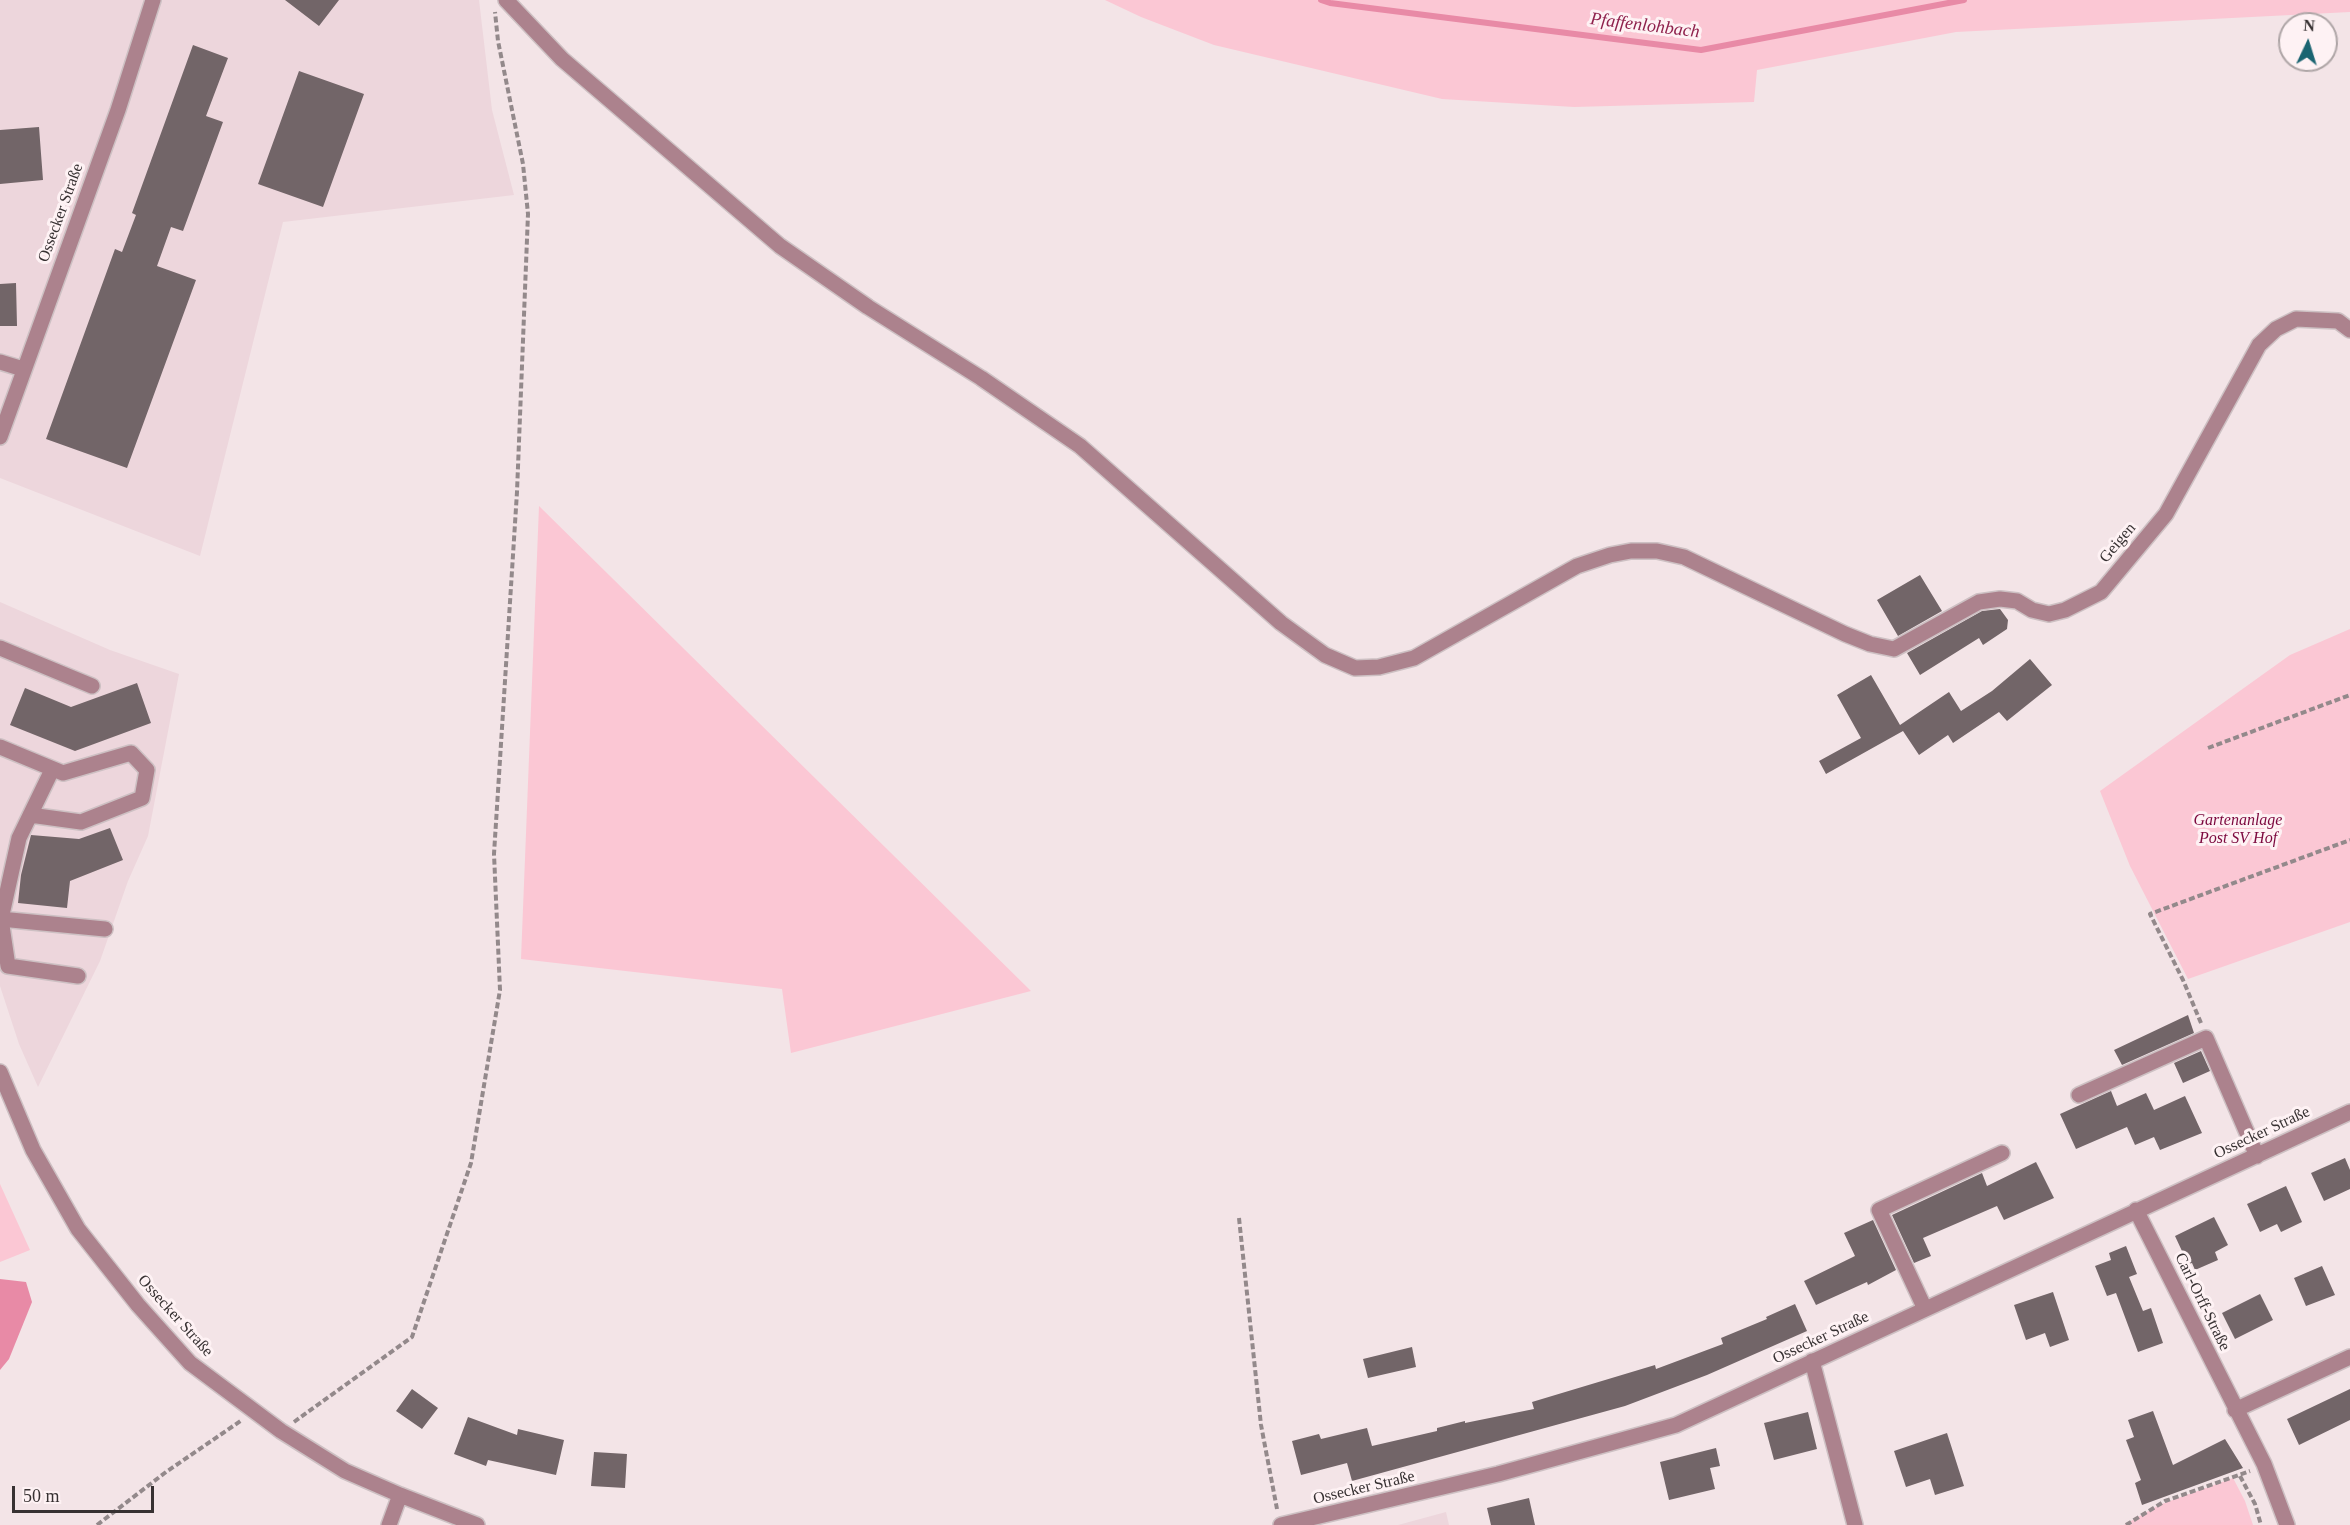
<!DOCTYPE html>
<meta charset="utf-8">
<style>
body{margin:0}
#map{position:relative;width:2350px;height:1525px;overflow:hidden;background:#f3e4e7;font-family:"Times New Roman",serif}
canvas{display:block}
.north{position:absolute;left:2278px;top:12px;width:60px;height:60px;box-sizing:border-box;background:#fef2f4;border:2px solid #aea5a6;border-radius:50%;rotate:4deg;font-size:16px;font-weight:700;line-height:24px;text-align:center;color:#373132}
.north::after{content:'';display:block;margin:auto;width:21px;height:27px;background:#1a6471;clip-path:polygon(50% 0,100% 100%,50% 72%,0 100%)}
.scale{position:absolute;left:12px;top:1486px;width:142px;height:27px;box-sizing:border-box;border:3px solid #373132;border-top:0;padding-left:8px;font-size:18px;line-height:21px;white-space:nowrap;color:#373132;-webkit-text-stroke:4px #fef2f4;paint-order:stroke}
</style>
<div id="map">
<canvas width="2350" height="1525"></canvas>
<div class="north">N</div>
<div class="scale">50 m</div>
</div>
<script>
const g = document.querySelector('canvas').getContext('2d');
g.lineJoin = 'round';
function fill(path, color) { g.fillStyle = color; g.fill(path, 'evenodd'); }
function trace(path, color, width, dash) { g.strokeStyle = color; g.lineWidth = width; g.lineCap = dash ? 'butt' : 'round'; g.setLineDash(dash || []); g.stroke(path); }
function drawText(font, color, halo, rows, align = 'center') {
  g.font = font + ' "Times New Roman",serif'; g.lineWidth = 6; g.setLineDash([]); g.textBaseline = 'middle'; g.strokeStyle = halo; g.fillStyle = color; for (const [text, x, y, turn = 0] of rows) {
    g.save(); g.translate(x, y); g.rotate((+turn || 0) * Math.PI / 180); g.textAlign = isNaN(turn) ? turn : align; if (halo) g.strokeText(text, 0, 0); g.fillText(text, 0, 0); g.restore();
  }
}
const built = new Path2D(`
 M0 0H479L492 110 514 195 283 222 200 556 0 478Z
 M0 602 110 650 179 674 148 836 128 881 100 961 38 1087 19 1044 0 986Z
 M1446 1512 1449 1525H1398Z`);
const green = new Path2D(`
 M1105 0H2350V12L1956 32 1757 70 1754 102 1574 107 1442 99 1214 45 1141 17Z
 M539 506 1031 991 791 1053 782 989 521 959Z
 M2350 629V922L2188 979 2130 866 2100 791 2290 655Z
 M0 1184 30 1250 0 1262Z
 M2233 1478 2245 1501 2253 1525H2124L2159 1505Z`);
const water = new Path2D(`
 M0 1279 26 1282 32 1302 9 1359 0 1370Z`);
const stream = new Path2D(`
 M1321 0 1330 3 1701 50 1964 0`);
const building = new Path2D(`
 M285 0H339L319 26Z
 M193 45 228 58 206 116 223 122 183 231 171 227 157 266 196 280 127 468 46 439 115 249 122 252 136 215 132 213Z
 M299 71 364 94 323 207 258 184Z
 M39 127 43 180 0 184V130Z
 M16 283 17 326H0V284Z
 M1920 575 1942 611 1898 636 1877 600Z
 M2000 609 2008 620 2007 629 1983 645 1979 638 1920 675 1907 653 1982 611Z
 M2030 659 2052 685 2007 721 1999 712 1953 743 1948 735 1919 755 1903 731 1826 774 1819 761 1861 738 1837 695 1871 675 1900 725 1949 692 1961 711 1992 691Z
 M137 683 151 723 75 751 10 725 25 688 71 707Z
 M110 828 123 860 70 881 67 908 18 903 21 875 31 835 79 839Z
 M2188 1015 2194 1033 2122 1065 2114 1050Z
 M2201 1051 2210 1071 2183 1083 2174 1063Z
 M2111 1091 2117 1106 2146 1093 2154 1110 2185 1096 2202 1133 2160 1150 2154 1137 2135 1145 2127 1127 2076 1149 2060 1114Z
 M2345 1158 2350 1170V1189L2324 1201 2311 1173Z
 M2036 1162 2054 1198 2004 1220 1997 1206 1923 1238 1931 1256 1914 1263 1892 1215 1982 1173 1987 1186Z
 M2286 1186 2302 1222 2281 1232 2277 1224 2260 1232 2247 1204Z
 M2214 1217 2228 1245 2215 1252 2218 1260 2195 1270 2192 1263 2188 1264 2175 1236Z
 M1873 1220 1896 1270 1868 1285 1867 1282 1816 1305 1804 1281 1855 1256 1844 1233Z
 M2126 1246 2137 1274 2129 1277 2143 1311 2151 1308 2163 1343 2138 1352 2116 1293 2107 1296 2095 1266 2111 1260 2109 1253Z
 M2322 1266 2335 1295 2306 1306 2294 1278Z
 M2053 1292 2069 1340 2050 1347 2045 1333 2026 1340 2014 1305Z
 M2260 1294 2273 1320 2235 1339 2222 1313Z
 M1795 1304 1807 1331 1707 1375 1625 1406 1352 1481 1347 1463 1301 1475 1292 1441 1319 1434 1321 1439 1367 1428 1372 1446 1437 1431V1428L1465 1421V1423L1534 1409 1532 1402 1655 1365 1656 1369 1723 1344 1721 1338 1767 1319 1766 1317Z
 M1412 1347 1416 1367 1368 1378 1363 1359Z
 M412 1389 438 1408 422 1429 396 1411Z
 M2350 1389V1420L2299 1445 2287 1419Z
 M2153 1411 2173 1465 2225 1439 2243 1468 2142 1505 2135 1483 2141 1480 2126 1440 2134 1437 2128 1420Z
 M1808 1412 1817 1449 1774 1460 1764 1423Z
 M468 1417 517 1435 518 1429 564 1440 556 1475 488 1460 486 1466 454 1454Z
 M1947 1433 1964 1486 1935 1495 1930 1479 1906 1487 1894 1451Z
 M1716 1448 1720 1466 1710 1468 1715 1489 1669 1500 1660 1462Z
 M594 1452 627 1454 625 1488 591 1486Z
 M1529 1498 1535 1525H1491L1487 1508Z`);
const path = new Path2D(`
 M2208 748 2350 695
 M2201 1023 2183 980 2150 914 2350 840
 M1239 1218 1261 1425 1277 1509
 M294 1422 412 1337 471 1163 500 990 494 854 517 492 528 214 523 164 498 41 495 12
 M2240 1476 2255 1504 2261 1525
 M97 1525 166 1472 242 1420
 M2126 1525 2165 1501 2250 1471`);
const minor = new Path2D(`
 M506 0 562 59 780 246 868 307 981 378 1080 446 1281 623 1325 655 1355 668 1379 667 1414 658 1577 566 1610 555 1631 551H1657L1684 557 1845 634 1870 644 1894 649 1979 602 2000 599 2017 601 2032 610 2049 614 2065 610 2101 592 2166 514 2259 345 2276 329 2296 319 2338 321 2350 330
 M0 362 23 369
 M0 437 118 110 153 0
 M0 648 92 686
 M0 747 63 773 131 753 147 770 142 798 81 822 30 815
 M52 770 19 838 1 919 8 966 78 976
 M0 919 105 929
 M0 1072 33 1150 78 1229 138 1305 190 1363 281 1431 345 1471 400 1495 477 1525
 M2079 1095 2206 1038 2257 1156
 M2136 1210 2264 1464 2287 1525
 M1925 1309 1879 1210 2002 1153
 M1812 1361 1855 1525
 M2235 1410 2350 1357
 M389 1525 400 1495
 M1281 1525 1498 1474 1676 1425 2350 1112`);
const streetNames = [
 ["Ossecker Straße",61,213,-70],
 ["Geigen",2118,543,-50],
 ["Ossecker Straße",2262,1133,-25],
 ["Carl-Orff-Straße",2202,1302,64],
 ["Ossecker Straße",175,1316,48],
 ["Ossecker Straße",1821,1338,-25],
 ["Ossecker Straße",1364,1488,-13]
];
const parkNames = [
 ["Gartenanlage",2238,821],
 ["Post SV Hof",2238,839]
];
const waterNames = [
 ["Pfaffenlohbach",1645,26,7]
];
fill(built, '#edd6dc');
fill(green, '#fbc7d4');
fill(water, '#e88aa6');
trace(stream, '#e88aa6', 6);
fill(building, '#726568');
trace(minor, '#cdc0c3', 18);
trace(path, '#93898b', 4, [6, 3]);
trace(minor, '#ac828d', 15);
drawText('16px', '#373132', '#fef2f4', streetNames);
drawText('italic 16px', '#7c083e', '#fef2f4', parkNames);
drawText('italic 18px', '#8f224d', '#fef2f4', waterNames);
</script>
